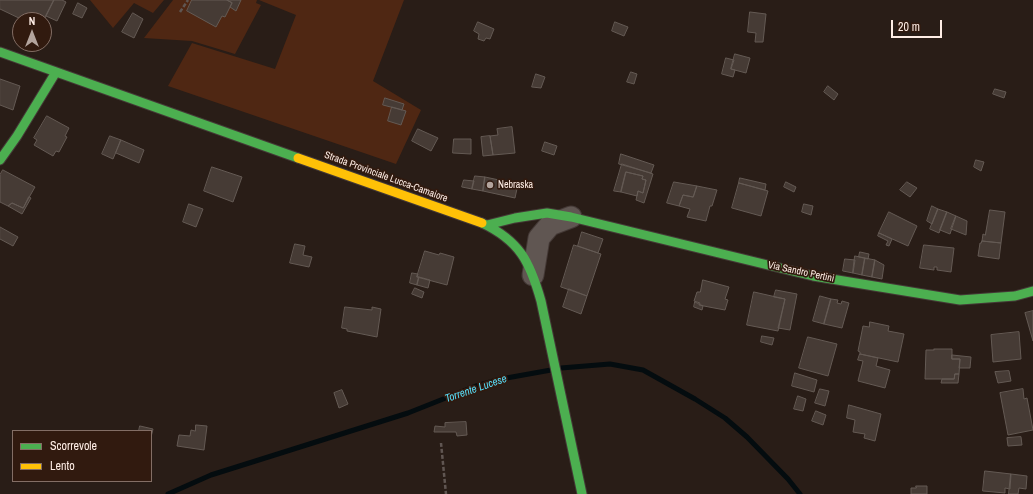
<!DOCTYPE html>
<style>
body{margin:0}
#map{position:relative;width:1033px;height:494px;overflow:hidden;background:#291d17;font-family:"Archivo Narrow",sans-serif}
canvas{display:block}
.legend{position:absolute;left:12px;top:430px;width:140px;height:52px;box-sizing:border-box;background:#311a0f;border:1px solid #836e65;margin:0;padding:5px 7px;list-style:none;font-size:12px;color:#feede5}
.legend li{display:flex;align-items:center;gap:8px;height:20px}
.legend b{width:20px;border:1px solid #836e65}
.north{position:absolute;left:12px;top:12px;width:40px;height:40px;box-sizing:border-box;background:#311a0f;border:1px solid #836e65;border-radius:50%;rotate:0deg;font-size:11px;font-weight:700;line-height:16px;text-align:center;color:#feede5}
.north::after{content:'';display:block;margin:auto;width:14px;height:18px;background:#b3a49d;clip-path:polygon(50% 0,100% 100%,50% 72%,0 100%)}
.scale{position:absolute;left:891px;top:20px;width:51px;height:18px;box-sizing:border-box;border:2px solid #feede5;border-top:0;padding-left:5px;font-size:12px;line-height:14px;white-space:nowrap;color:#feede5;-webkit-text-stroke:3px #311a0f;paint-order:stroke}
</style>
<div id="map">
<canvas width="1033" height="494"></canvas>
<ul class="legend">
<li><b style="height:5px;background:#4caf50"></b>Scorrevole</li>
<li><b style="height:5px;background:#ffc107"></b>Lento</li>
</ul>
<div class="north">N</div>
<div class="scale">20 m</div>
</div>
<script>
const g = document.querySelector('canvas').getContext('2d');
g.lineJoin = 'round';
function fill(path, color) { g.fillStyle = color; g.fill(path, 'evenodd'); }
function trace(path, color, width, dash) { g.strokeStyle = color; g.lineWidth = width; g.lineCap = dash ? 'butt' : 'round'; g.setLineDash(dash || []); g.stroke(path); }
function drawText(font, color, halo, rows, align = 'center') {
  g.font = font + ' "Archivo Narrow",sans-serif'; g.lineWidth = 3.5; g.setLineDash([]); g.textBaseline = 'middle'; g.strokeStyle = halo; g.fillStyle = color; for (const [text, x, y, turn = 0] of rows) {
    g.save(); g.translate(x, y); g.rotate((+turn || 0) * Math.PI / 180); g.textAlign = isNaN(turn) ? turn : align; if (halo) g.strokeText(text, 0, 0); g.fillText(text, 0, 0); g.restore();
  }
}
const green = new Path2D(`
 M90 0H164L153 13 134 3 113 28Z
 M173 0H257L256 3 261 5 235 54 192 41 144 38Z
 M259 0H404L373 81 421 110 396 164 168 86 192 43 275 69 296 15Z`);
const stream = new Path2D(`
 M561 368 610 364 643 370 695 399 725 418 747 437 788 479 800 494
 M168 494 211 475 408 413 476 386 501 379 551 370`);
const building = new Path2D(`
 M0 0H54L44 20H23L0 9Z
 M54 0H62L66 2 57 21 46 16Z
 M192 0H227L232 3 225 17 222 16 216 27 187 11Z
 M227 0H241L236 11 230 7 232 3Z
 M78 3 87 8 82 18 73 14Z
 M750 12 766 14 763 42H755L756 33 748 32Z
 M133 13 143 19 134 38 122 32Z
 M478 22 494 29 490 39 486 38 484 41 478 39 479 34 474 31Z
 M615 22 628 27 624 36 612 31Z
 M735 54 750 58 746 73 731 69Z
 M726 58 734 60 731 69 735 70 733 77 722 74Z
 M631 72 637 74 634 84 627 82Z
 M536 74 545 77 541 88 532 87Z
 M0 79 20 86 13 110 0 105Z
 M828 86 838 94 834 100 824 92Z
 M995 89 1006 92 1004 98 993 94Z
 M385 98 404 104 402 110 383 105Z
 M392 107 406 111 401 125 388 121Z
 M47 116 69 128 65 136 67 137 59 152 56 151 53 156 34 145 37 140 34 138Z
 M512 127 515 153 493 155 490 136 498 135 497 129Z
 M418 129 438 138 431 151 412 141Z
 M110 136 121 140 113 159 102 154Z
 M490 136 493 155 483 156 481 137Z
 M454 139H471V154L453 153Z
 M121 140 144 150 139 163 116 153Z
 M545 142 557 146 554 155 542 151Z
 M621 154 654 165 651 173 619 164Z
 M976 160 984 162 981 171 974 167Z
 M622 164 653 174 644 203 636 200 638 191 643 193 646 180 642 179 643 176 626 172 621 192 614 191Z
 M212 167 242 177 233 202 204 191Z
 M3 170 35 187 23 208 12 203 8 206 0 202V175Z
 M626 172 643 176 642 179 646 180 643 193 638 191 637 196 621 192Z
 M475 176 485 177 483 191 472 189Z
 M485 177 518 184 515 198 483 191Z
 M740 178 766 184 765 190 739 183Z
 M464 180 474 181 472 189 462 187Z
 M674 182 697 186 693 197 683 195 679 206 667 203Z
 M786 182 796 187 794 192 784 187Z
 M907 182 917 188 910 197 900 190Z
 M739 183 768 191 761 216 732 208Z
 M697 186 717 190 712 206H710L706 221 687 217 690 209 679 206 683 195 693 197Z
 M29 197 31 198 22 214 8 206 12 203 23 208Z
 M189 204 203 209 196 227 183 222Z
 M804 204 813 206 811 215 802 212Z
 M932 206 938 209 932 224 927 221Z
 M938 209 947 212 939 233 930 229Z
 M990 210 1005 212 1001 243 982 241 983 234 985 235Z
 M889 212 917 226 908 246 879 233Z
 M947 212 956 216 950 234 940 230Z
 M956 216 967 221 966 235 951 229Z
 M0 227 18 237 13 246 0 239Z
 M582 232 603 239 598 253 578 246Z
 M879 233 892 239 889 246 886 245 888 241 878 236Z
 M982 241 1001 243 999 259 978 256 980 243H981Z
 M295 244 305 246 303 255 312 257 309 267 290 263Z
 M574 245 601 254 587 296 561 287Z
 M924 245 954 248 951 272 937 270V267H934V270L920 268Z
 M425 251 439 255 440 253 454 257 447 285 417 277Z
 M860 252 869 254 868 259 859 257Z
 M855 256 865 258 862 275 853 273Z
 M865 258 875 260 872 277 862 275Z
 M845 259 855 260 853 273 843 271Z
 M875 260 884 265 882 279 872 277Z
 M412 273 418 274 417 277H419L417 285 410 283Z
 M419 277 430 280 428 288 417 285Z
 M703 280 729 287 725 299 728 300 725 310 709 307 699 305 700 303 694 301 697 292H700Z
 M415 288 424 292 422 298 412 294Z
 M569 289 587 296 581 314 563 307Z
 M776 290 797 294 790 330 778 328 785 299 774 297Z
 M754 292 785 299 778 331 747 325Z
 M820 296 831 299 824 324 813 321Z
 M831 299 838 300 837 303 841 304 842 301 849 303 842 328 824 324Z
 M695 302 703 306 702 310 694 307Z
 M345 307 372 310V307L381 309 377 337 347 331V329L342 328Z
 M1033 311V341L1025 313Z
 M870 322 889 326 888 331 904 334 898 362 860 354V352L858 351 863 326 869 327Z
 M1019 332 1021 359 993 362 991 335Z
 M762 336 774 338 772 345 761 342Z
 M808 337 837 344 828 376 799 368Z
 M934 349H952V359H960L959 374H955L954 379H925L926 350H934Z
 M860 354 878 358 876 366 890 370 885 388 858 381 863 361 858 360Z
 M952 355 971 357 970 368H959L960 359H952Z
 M1009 371 1011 381 998 383 995 372Z
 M795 373 817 380 814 392 792 386Z
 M955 374H959L958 383H941L942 379H954Z
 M820 389 829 391 825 406 815 403Z
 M1023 389 1024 399 1027 398 1033 430 1008 435 1000 393Z
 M342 390 348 404 339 408 334 393Z
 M798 396 806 399 803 411 794 409Z
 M849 405 881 414 875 441 864 438 865 434 853 432 855 420 847 418Z
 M816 411 826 415 823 425 812 421Z
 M466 422 467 435 457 436 456 432H434L435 426 445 427V423Z
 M196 425 207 426 204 450 177 446 179 435 190 436 191 430 195 431Z
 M140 426 153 429 151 437V431H139Z
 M1021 437 1022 445 1008 446 1007 438Z
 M985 471 1011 474 1010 489 1005 488V493L983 491Z
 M1011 474 1027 476 1026 489 1019 488 1018 494H1009Z
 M916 486H927V494H911V488H916Z`);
const path = new Path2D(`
 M180 12 188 0
 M441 443 446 494`);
const street = new Path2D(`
 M533 275 539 238 550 225 571 217`);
const fast = new Path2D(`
 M0 52 298 158
 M0 160 17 136 56 72
 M482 223C520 241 530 262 541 301L582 494
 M487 225 515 218 547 213 571 217 813 276 960 300 1015 296 1033 291`);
const slow = new Path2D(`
 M298 158 482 223`);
const markers = [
 [490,185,4,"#b3a49d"]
];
const streetNames = [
 ["Strada Provinciale Lucca-Camaiore",386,177,20],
 ["Via Sandro Pertini",801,272,12]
];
const poiNames = [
 ["Nebraska",498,185]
];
const waterNames = [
 ["Torrente Lucese",476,389,-19]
];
fill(green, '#4f2713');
trace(stream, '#040c0f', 5);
fill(building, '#463b35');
trace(building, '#645a54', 1);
trace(street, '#443936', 23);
trace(fast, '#443936', 11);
trace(slow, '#443936', 11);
trace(path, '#605652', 2.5, [4, 2]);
trace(street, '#605652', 21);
trace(fast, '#4caf50', 9);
trace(slow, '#ffc107', 9);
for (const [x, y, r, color] of markers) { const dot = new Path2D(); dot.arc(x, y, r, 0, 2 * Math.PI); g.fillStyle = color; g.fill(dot); trace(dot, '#311a0f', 1.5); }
drawText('10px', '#feede5', '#311a0f', streetNames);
drawText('10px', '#feede5', '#311a0f', poiNames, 'left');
drawText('italic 11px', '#57def9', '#311a0f', waterNames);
</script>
